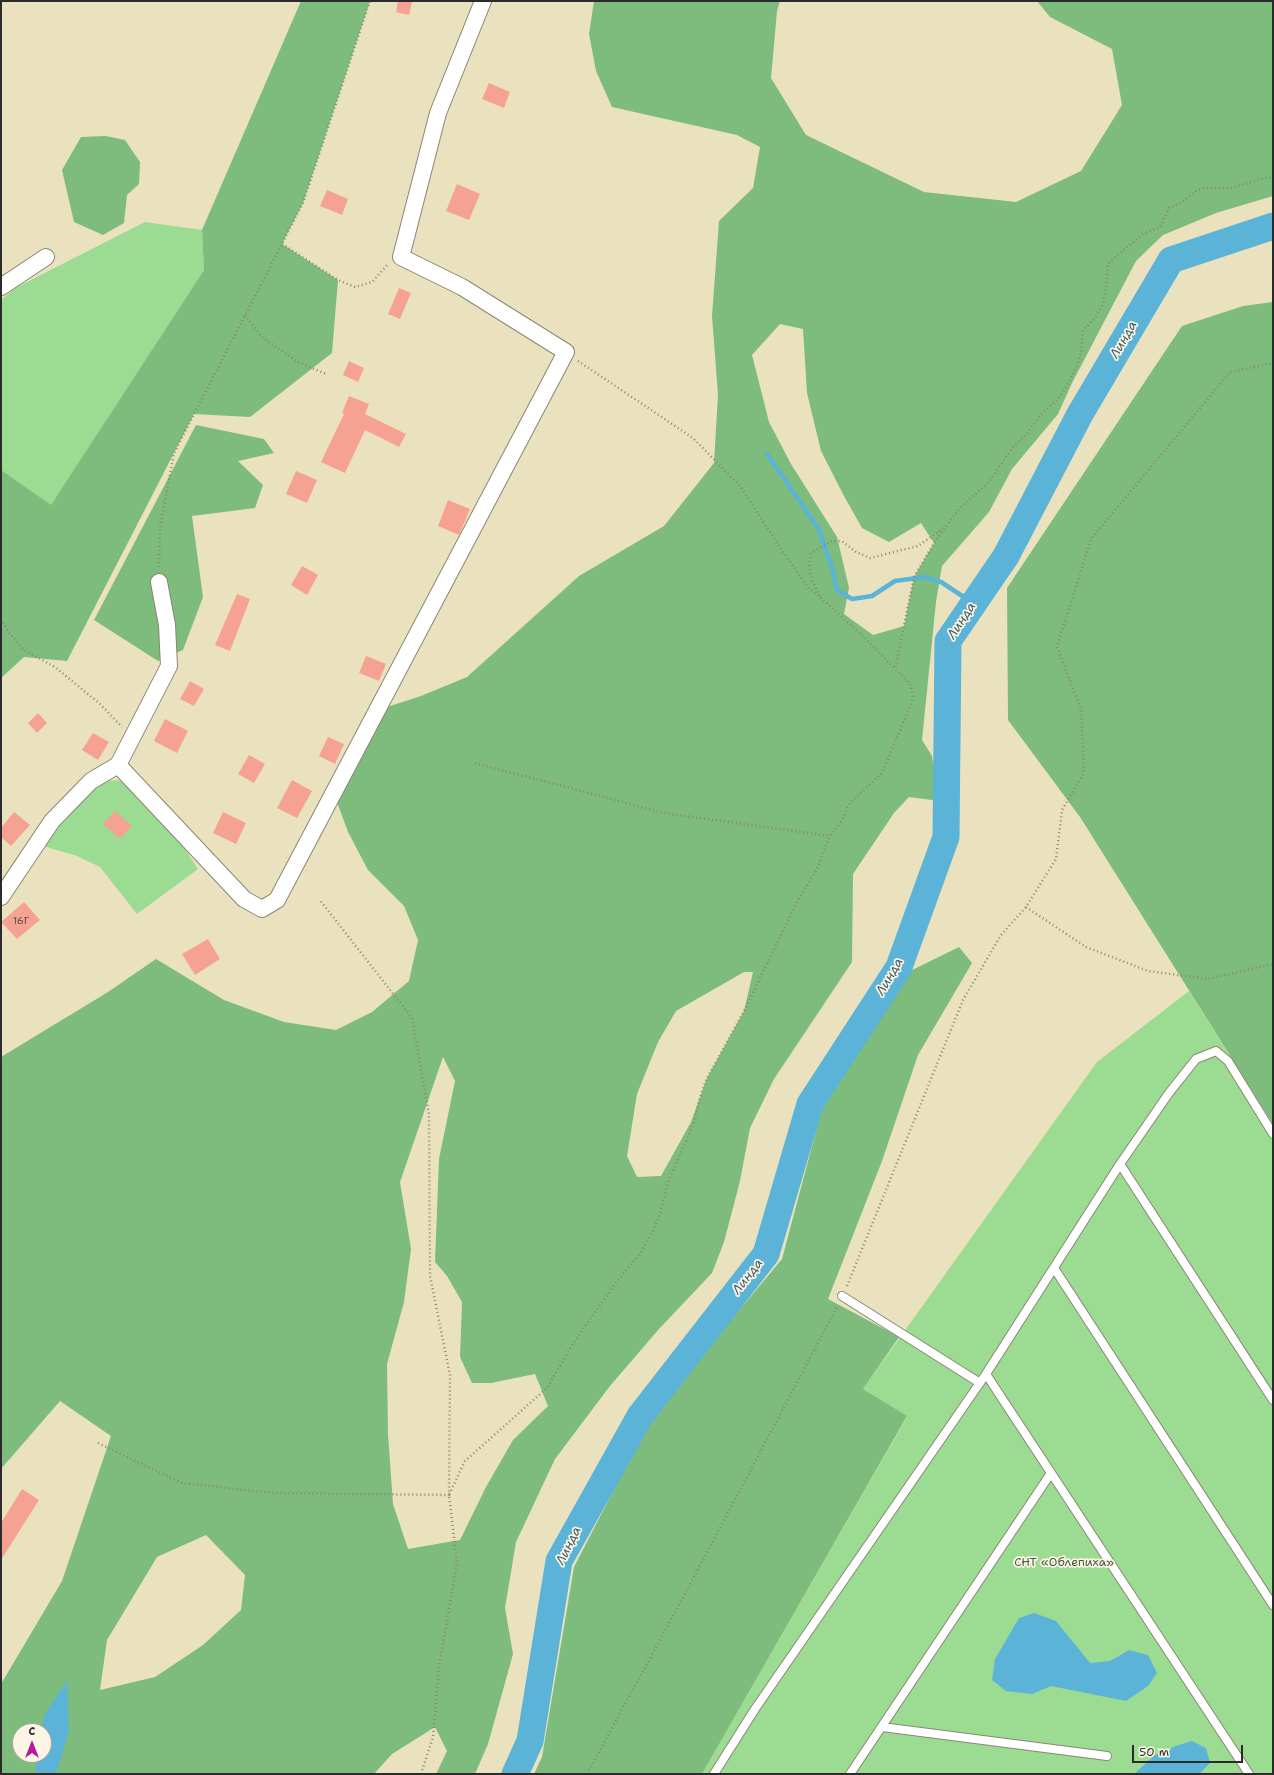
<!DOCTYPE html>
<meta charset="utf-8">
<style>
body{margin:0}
#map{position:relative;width:1274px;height:1775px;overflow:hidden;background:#eae2bf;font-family:"Shantell Sans",sans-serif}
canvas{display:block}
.frame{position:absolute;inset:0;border:2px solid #2b2b2b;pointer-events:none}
.north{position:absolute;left:12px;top:1723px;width:40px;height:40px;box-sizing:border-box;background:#fcf5e5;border:1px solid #a8a49b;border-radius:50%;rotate:0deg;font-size:11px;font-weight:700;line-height:16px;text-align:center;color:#2b2b2b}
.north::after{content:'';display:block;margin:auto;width:14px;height:18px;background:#b5179e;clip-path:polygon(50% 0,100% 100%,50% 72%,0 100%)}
.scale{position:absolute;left:1132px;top:1745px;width:111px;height:18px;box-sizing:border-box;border:2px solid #2b2b2b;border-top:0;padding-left:5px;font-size:12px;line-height:14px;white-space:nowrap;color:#2b2b2b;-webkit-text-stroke:3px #fcf5e5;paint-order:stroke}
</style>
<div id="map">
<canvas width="1274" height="1775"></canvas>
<div class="frame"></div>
<div class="north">С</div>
<div class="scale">50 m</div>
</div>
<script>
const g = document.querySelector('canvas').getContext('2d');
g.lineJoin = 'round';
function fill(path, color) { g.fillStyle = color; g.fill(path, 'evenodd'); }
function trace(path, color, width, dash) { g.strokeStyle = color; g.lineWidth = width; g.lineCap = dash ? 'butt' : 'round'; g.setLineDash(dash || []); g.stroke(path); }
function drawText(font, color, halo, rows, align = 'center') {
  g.font = font + ' "Shantell Sans",sans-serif'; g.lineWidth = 3.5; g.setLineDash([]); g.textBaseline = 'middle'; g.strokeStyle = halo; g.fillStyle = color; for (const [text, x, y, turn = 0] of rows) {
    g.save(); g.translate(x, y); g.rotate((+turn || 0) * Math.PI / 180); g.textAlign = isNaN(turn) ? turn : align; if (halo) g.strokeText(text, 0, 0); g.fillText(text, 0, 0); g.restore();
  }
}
const green = new Path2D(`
 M145 222 202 230 204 270 51 506 1 571V300L15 288Z
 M120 780 173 831 198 869 137 914 100 867 77 856 43 846 60 819 103 781Z
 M1189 991 1273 1125V1774H702L907 1417 863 1389 1097 1062Z`);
const forest = new Path2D(`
 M301 1H370L303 203 282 244 338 280 332 353 250 417 194 414 67 661 24 657 1 678V470L51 505 204 270 202 230Z
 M594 1H780L777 11 771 78 806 135 924 192 1016 202 1081 171 1122 105 1112 49 1050 17 1037 1H1273V196L1216 213 1163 235 1136 261 1072 383 1058 414 1012 469 989 512 942 566 936 602 922 740 932 756 939 801 909 797 894 813 853 874 852 962 774 1079 750 1128 740 1181 724 1242 712 1273 659 1329 610 1386 555 1459 516 1542 505 1608 513 1654 488 1744 475 1774H436L447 1751 435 1727 392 1754 374 1774H1V1684L62 1581 111 1436 60 1401 1 1469V1057L108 992 156 959 224 1000 284 1022 336 1030 372 1012 409 981 418 940 404 906 368 870 348 832 334 794 375 711 421 696 467 677 579 576 664 526 714 463 718 395 712 316 719 221 753 188 760 147 737 135 612 107 596 71 589 34ZM780 324 803 329 807 393 821 451 844 496 862 528 889 542 921 523 934 543 914 577 904 626 873 635 844 614 849 588 837 537 791 464 769 422 752 355ZM744 972H753L744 1011 707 1078 691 1122 661 1176 637 1177 627 1156 637 1094 658 1042 676 1011ZM443 1057 455 1081 439 1159 435 1262 447 1276 462 1302 460 1357 472 1383H491L535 1374 548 1406 513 1440 486 1487 460 1540 408 1549 393 1504 388 1434 387 1364 404 1302 411 1249 400 1182ZM206 1535 245 1575 241 1610 203 1645 155 1677 100 1690 107 1640 157 1557ZM20 1731H44V1755H20Z
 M106 136 125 140 140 162 139 184 127 195 124 223 103 235 74 222 62 170 81 137Z
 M1273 302V1124L1080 817 1008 720 1007 588 1182 326 1243 306Z
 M196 425 264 439 274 453 238 461 263 485 255 508 192 516 203 597 183 650 158 661 94 620Z
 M959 947 972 963 918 1055 882 1161 828 1299 899 1337 863 1389 907 1416 702 1774H534L542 1757 574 1567 654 1412 782 1259 824 1101 906 973Z`);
const water = new Path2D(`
 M1034 1613 1056 1621 1090 1663 1110 1661 1129 1650 1148 1655 1157 1673 1148 1686 1126 1701 1051 1686 1032 1694 1006 1691 992 1680 995 1659 1019 1618Z
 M67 1680 69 1731 56 1774H36V1755H44V1731H41L45 1714Z
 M1192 1741 1206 1748 1210 1763 1199 1774H1134L1155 1755 1176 1746Z`);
const stream = new Path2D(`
 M767 454 818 528 831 564 837 590 852 599 872 596 895 581 924 577 941 582 973 603`);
const river = new Path2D(`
 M515 1774 530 1741 559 1561 640 1416 766 1254 810 1104 899 967 946 837 948 641 1006 556 1080 414 1171 260 1273 226`);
const building = new Path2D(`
 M398 1H412L409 15 396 12Z
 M489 83 510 92 504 108 482 99Z
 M457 184 480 194 469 220 446 211Z
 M327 190 348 199 342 215 320 206Z
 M399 288 411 293 400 319 388 314Z
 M349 361 364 368 358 382 343 375Z
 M349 396 369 404 365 414 406 434 399 447 365 430 345 473 321 462 344 414 342 413Z
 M296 471 317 480 307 503 286 494Z
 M448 500 470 509 459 535 438 526Z
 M302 566 318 575 307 595 291 585Z
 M237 594 250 599 230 651 215 645Z
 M366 656 386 664 379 681 359 673Z
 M190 681 204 689 194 706 180 699Z
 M38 713 47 723 37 733 28 723Z
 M165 719 188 731 177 753 154 741Z
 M93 733 109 742 98 760 82 750Z
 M328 737 344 744 335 764 319 756Z
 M249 755 265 764 254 783 238 774Z
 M292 780 312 791 297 818 277 808Z
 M115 811 132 826 120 839 103 824Z
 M14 812 30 825 11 846 1 837V828Z
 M223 812 246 823 236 844 213 833Z
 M24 902 40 920 17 939 1 922Z
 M208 939 220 959 195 975 182 954Z
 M22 1489 39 1500 1 1560V1523Z`);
const path = new Path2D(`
 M282 244 338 280 355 287 372 282 388 264
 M245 315 263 338 298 362 326 374
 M578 361 693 438 740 486 783 552 809 589 820 597 865 638 895 669
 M159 567 160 528 174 453 303 203 370 1
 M820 596C812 581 807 570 811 553L832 541H842L856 552 870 558 918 546 945 527
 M1 619 9 633 24 650 55 667 100 704 122 727
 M475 763 664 813 830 836
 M1026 907 1086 947 1148 971 1208 979 1273 964
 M847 1286 963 1000 1001 935 1026 907 1056 859 1062 810 1084 773 1081 709 1057 647 1091 539 1230 372 1273 363
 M98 1443 182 1483 273 1493 449 1495 450 1375 430 1276 429 1114 412 1018 319 899
 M1 1464H5
 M421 1774 433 1737 439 1667 457 1563 449 1495 465 1461 547 1388 574 1342 618 1280 639 1255 653 1231 661 1211 668 1182 694 1123 700 1097 707 1078 744 1011 799 898 816 871 830 836 841 822 850 803 882 773 912 702C915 686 906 679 895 669L914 577 934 543 960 508 990 481 1012 448 1026 435 1041 414 1055 402 1065 389 1077 366 1081 353 1083 330 1094 319 1103 304 1106 288 1108 264 1114 258 1143 234 1160 227 1169 208 1181 203 1196 191 1204 188H1231L1265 178 1273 177
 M587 1774 686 1592 838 1305`);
const service = new Path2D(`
 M1120 1164 1169 1093 1196 1059 1216 1051 1228 1061 1273 1134
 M1054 1268 1273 1605
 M842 1296 980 1383
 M986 1374 1120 1164 1273 1400
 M882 1727 1107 1756
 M714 1774 755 1709 986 1374 1249 1774
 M850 1774 1051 1473`);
const minor = new Path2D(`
 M1 287 46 257
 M118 765 244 899 262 909 277 900 566 352 462 287 401 257 438 113 483 1
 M1 897 52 821 91 781 118 765 169 666 167 625 159 582`);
const numberNames = [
 ["16Г",21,921]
];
const parkNames = [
 ["СНТ «Облепиха»",1064,1563]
];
const waterNames = [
 ["Линда",1124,340,-60],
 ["Линда",962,621,-57],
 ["Линда",890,977,-60],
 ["Линда",748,1277,-52],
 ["Линда",569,1546,-64]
];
fill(green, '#9cdc92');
fill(forest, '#7dbc7c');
fill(water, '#5bb3d8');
trace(stream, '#5bb3d8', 4.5);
trace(river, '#5bb3d8', 27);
fill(building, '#f5a292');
trace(service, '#8a8675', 10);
trace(minor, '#8a8675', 18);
trace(path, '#8a8675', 2.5, [1, 3]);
trace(service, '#fff', 8);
trace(minor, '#fff', 16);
drawText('10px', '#5e4945', null, numberNames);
drawText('12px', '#475745', '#fcf5e5', parkNames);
drawText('italic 13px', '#3c5b68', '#fcf5e5', waterNames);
</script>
